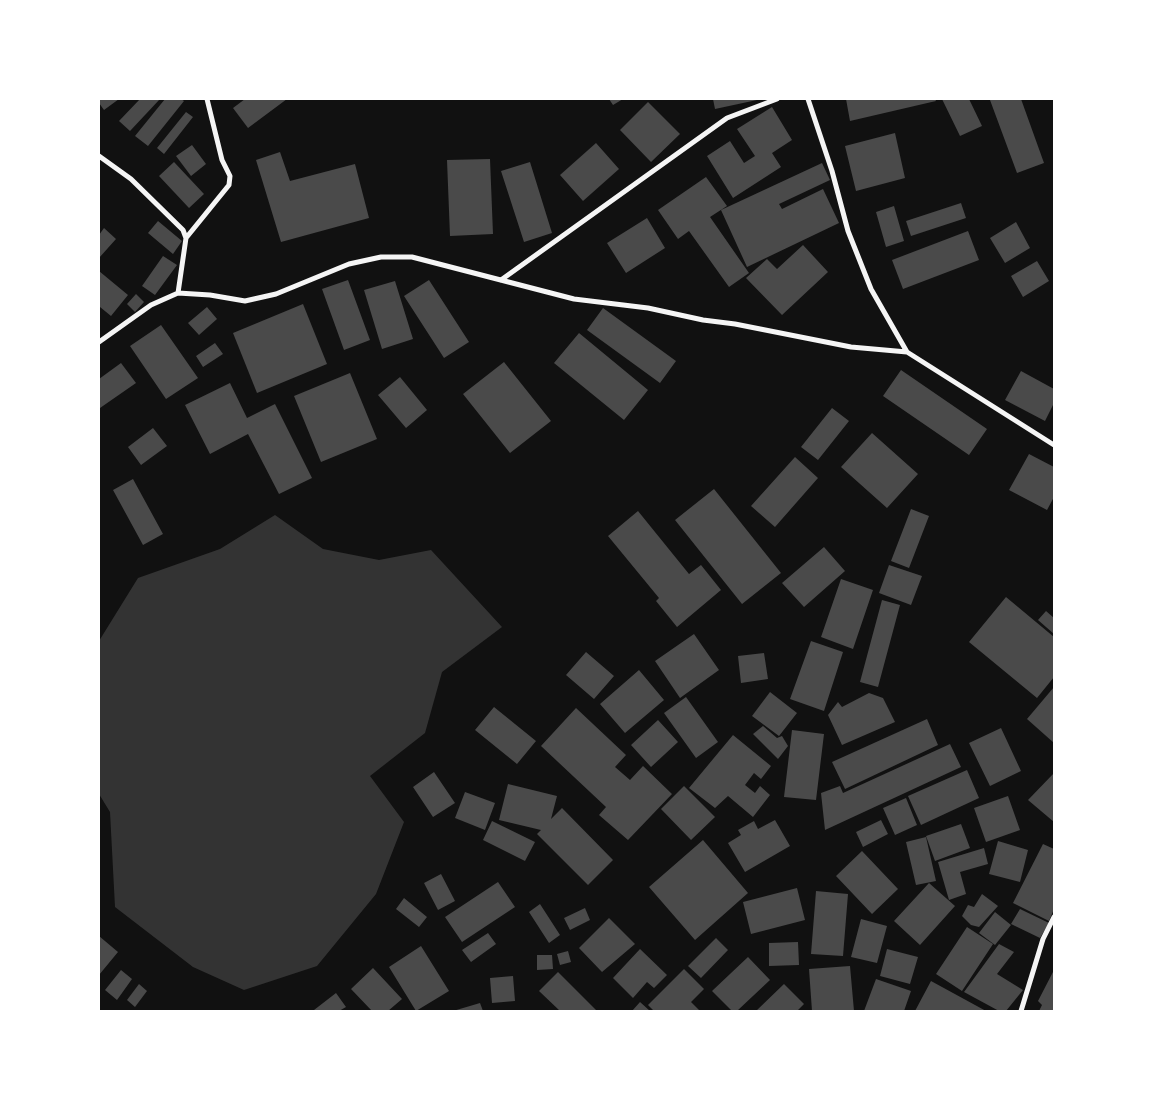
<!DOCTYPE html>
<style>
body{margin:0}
#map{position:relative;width:1153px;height:1110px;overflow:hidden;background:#111;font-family:Mulish,sans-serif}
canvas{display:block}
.frame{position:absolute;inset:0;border:100px solid #fff;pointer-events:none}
</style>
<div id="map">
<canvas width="1153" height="1110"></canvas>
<div class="frame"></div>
</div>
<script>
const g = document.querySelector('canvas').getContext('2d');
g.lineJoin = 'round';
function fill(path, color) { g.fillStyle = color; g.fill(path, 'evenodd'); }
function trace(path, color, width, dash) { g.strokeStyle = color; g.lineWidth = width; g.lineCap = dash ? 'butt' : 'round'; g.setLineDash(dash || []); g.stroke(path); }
const water = new Path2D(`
 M275 515 323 549 379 560 431 550 502 627 442 672 425 733 370 776 404 822 376 894 317 966 244 990 193 967 115 907 110 812 99 794V641L138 578 220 549Z`);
const building = new Path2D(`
 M99 99H119L104 110 99 103Z
 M140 99H160L130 131 119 121Z
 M165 99H181L184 101 148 146 135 136Z
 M245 99H287L248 128 233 108Z
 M609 99H623L613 105Z
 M713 99H757V100L715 109Z
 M846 99H935L936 101 850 121Z
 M942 99H969L982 126 960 136Z
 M993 99H1021L1044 163 1017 173 990 100Z
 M648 102 680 134 651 162 620 130Z
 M772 107 792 140 772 153 781 167 733 198 707 156 730 141 744 163 755 156 737 129Z
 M186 112 193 117 164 154 157 148Z
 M895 133 905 178 856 191 845 146Z
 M596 143 619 169 583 201 560 175Z
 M192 145 206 164 191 176 176 156Z
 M280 152 290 181 355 164 369 218 281 242 256 160Z
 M490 159 493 234 450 236 447 160Z
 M174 162 204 194 189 208 159 176Z
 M530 162 552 233 524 242 501 171Z
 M822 163 830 180 779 204 782 209 823 189 839 223 747 267 721 210Z
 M706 177 727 206 710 217 749 273 729 287 689 231 678 239 658 210Z
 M961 203 966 218 911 236 906 221Z
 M894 206 904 241 886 247 876 212Z
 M647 218 665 248 626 273 607 243Z
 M158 221 182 241 173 254 148 233Z
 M1016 222 1030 248 1005 263 990 238Z
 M104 228 116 239 99 258V235Z
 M968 231 979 260 903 289 892 260Z
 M803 245 828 272 782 315 746 278 767 259 777 269Z
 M163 256 177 265 155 295 142 286Z
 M1037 261 1049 281 1023 297 1011 276Z
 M99 271 128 295 111 316 100 307 99 309Z
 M348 280 370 340 344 350 322 289Z
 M429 280 469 342 444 358 404 296Z
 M395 281 413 339 382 349 364 290Z
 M136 294 144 302 135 312 127 304Z
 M303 304 327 364 257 393 233 333Z
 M207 307 217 319 199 335 188 323Z
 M603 308 676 361 660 383 587 330Z
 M161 325 198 378 166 399 130 346Z
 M579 333 648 390 624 420 554 363Z
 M215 343 223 354 203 367 196 356Z
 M504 362 551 421 510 453 463 394Z
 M121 363 136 383 100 408 99 406V379Z
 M901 370 987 429 969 455 883 396Z
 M1021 371 1054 389V403L1045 421 1005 400Z
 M350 373 377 439 321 462 294 396Z
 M400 377 427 410 406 428 378 395Z
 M230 383 247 418 275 404 312 478 279 494 248 434 210 454 185 405Z
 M832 408 849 421 818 460 801 447Z
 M153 428 167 446 141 465 128 447Z
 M872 433 918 474 887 508 841 467Z
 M1029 454 1054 467V497L1047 510 1009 490Z
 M795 457 818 478 775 527 751 506Z
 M133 479 163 534 143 545 113 490Z
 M714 489 781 573 742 604 675 520Z
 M911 509 929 516 909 568 891 561Z
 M638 511 689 574 701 565 721 590 677 627 656 601 659 598 608 536Z
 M824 547 845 571 804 607 782 583Z
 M889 565 922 576 911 605 879 593Z
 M841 579 873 590 853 649 821 637Z
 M1006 597 1054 637V677L1037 698 969 642Z
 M882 600 900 605 878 687 860 682Z
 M1046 611 1054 618V634L1038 620Z
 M694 634 719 670 680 698 655 661Z
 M811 641 843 652 824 711 790 699Z
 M586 652 614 676 594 699 566 675Z
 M764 653 768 679 741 683 738 656Z
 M639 670 664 700 625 733 600 704Z
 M1054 687V743L1027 719Z
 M770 692 797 713 779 736 752 716Z
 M869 693 883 698 895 722 842 745 828 715 838 702 842 707Z
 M686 697 718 742 696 758 664 713Z
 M494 707 536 741 517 764 475 730Z
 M576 708 626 755 615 767 630 780 643 766 672 794 628 840 599 815 606 807 541 746Z
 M927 719 938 745 845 789 832 762Z
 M658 720 678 742 651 767 631 745Z
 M763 726 777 738 782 736 788 746 778 759 753 734Z
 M1001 728 1021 771 990 786 969 743Z
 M792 730 824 734 816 800 784 797Z
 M733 735 771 766 761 779 754 773 745 785 755 793 760 786 770 795 753 817 728 796 715 808 689 788Z
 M950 744 961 767 825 830 821 793 840 786 843 793Z
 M967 770 979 798 921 825 908 796Z
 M434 772 455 803 433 817 413 787Z
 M1054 773V822L1028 800Z
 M508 784 557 796 551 819 562 808 613 860 588 885 537 834 541 830 499 820Z
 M684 786 715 817 691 840 661 809Z
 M465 792 495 803 485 830 455 818Z
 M1008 796 1020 830 986 842 974 808Z
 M906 798 917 825 895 835 883 808Z
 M775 820 790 846 745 872 728 843 741 835 738 830 754 821 758 829Z
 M881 820 888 834 863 847 856 832Z
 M492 821 535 842 525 861 483 840Z
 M961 824 970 848 935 861 926 836Z
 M926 837 936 881 916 885 906 842Z
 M703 840 748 893 695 940 649 887Z
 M998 841 1028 850 1020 882 989 874Z
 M1043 844 1054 849V909L1049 921 1013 903Z
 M984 848 988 864 960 872 966 894 949 900 938 862Z
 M862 851 898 889 872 914 836 876Z
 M441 874 455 901 438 910 424 883Z
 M498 882 515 907 462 942 445 917Z
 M929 883 955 906 920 945 894 921Z
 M797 888 805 920 751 934 743 902Z
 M816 891 848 894 843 956 811 954Z
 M982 894 998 906 979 927 971 925 962 916 968 905 974 907Z
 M404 898 427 917 419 927 396 909Z
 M540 904 560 935 549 943 529 912Z
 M585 908 590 920 570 930 564 918Z
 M1020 909 1049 923 1040 938 1011 924Z
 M995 912 1011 925 995 945 979 933Z
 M609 918 635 944 602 972 579 948Z
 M861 919 887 926 877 963 851 957Z
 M967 927 993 944 962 991 936 974Z
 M488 933 496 944 471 962 462 950Z
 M99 936 118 952 99 975Z
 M716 938 728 950 701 978 688 966Z
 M798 942 799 965 769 966V943Z
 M999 944 1014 952 997 974 1023 990 1006 1011H999L964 992Z
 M421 946 449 991 416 1011 389 967Z
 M640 949 667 975 654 988 647 982 633 998 613 978Z
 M887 949 918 957 910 984 880 976Z
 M568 951 571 962 560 965 557 954Z
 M537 955H552L553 969 537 970Z
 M748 957 770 980 737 1011H732L712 991Z
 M850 966 854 1011H812L809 969Z
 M373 968 402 999 388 1011H372L351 989Z
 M684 969 704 989 691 1002 699 1010 654 1011 648 1005Z
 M121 970 132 979 117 1000 105 990Z
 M1054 970V1011H1039L1042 1005 1038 1001Z
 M558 972 596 1010 594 1011H560L539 991Z
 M513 976 515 1001 492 1003 490 978Z
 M876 979 911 991 904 1011H864Z
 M931 981 986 1011H915Z
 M139 984 147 991 135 1007 127 1000Z
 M784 984 804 1004 797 1011H756Z
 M336 993 346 1007 339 1011H315L314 1010Z
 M640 1002 650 1011H632Z
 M480 1003 483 1011H453Z`);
const minor = new Path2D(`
 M808 99 832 171 848 231 871 289 907 352 1054 445
 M99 156 131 179 183 230 186 238 178 293
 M186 238 229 185 230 176 222 160 207 99
 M501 280 727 118 777 99
 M99 342 151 305 178 293 210 295 245 301 276 294 349 264 381 257H412L574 299 648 308 703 320 735 324 851 347 907 352
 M1021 1011 1043 939 1054 917`);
fill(water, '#333');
fill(building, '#4a4a4a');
trace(minor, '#f5f5f5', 5);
</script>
